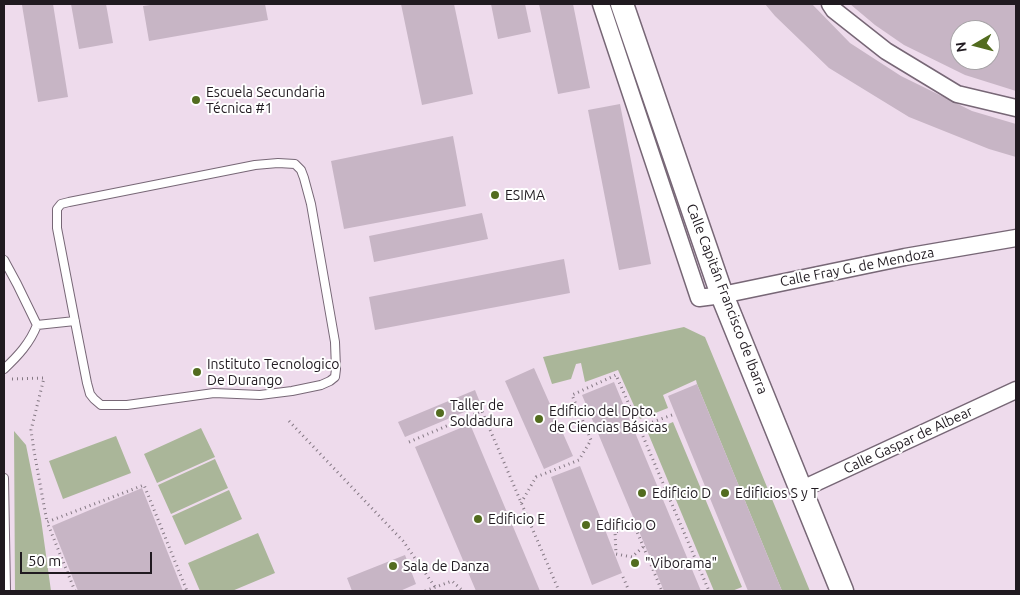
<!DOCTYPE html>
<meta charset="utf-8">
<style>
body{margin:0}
#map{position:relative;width:1020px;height:595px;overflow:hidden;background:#eedbec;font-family:Ubuntu,sans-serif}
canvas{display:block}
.frame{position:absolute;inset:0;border:5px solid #201a20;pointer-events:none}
.north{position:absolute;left:950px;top:20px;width:50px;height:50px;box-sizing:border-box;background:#fff;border:1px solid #a6a3a6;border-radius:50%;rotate:262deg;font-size:14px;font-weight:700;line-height:20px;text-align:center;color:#201a20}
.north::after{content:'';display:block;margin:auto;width:18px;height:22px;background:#526c1f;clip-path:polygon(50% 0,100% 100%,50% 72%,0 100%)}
.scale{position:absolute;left:20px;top:552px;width:132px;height:22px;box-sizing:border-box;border:2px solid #201a20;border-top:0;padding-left:6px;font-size:15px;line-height:18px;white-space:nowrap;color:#201a20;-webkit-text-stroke:4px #fff;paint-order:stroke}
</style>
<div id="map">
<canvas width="1020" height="595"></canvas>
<div class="frame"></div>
<div class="north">N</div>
<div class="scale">50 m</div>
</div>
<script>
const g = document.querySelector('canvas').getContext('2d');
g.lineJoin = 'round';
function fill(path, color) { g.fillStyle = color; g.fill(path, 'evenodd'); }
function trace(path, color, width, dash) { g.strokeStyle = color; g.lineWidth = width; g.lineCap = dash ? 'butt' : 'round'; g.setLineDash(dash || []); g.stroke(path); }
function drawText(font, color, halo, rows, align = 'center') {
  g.font = font + ' Ubuntu,sans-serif'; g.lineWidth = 4; g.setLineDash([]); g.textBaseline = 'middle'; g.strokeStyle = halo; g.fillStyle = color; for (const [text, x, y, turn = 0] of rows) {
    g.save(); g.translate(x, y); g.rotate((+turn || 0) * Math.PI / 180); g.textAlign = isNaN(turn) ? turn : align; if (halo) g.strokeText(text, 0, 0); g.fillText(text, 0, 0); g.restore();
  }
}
const green = new Path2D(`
 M684 327 705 337 810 591H782L697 384 696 380 663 395 668 408 640 419 618 370 585 382 581 363 576 364 571 379 552 384 543 357Z
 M673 422 742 587 732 591H714L648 433Z
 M201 428 215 457 157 483 144 454Z
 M14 431 26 445 41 519 51 591H15Z
 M116 436 131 473 63 499 49 461Z
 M215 459 228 488 171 514 158 485Z
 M229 490 242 519 185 545 172 516Z
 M258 533 275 573 232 591H200L188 563Z`);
const building = new Path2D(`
 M33 4H53L68 97 38 102 22 5Z
 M71 4H106L113 43 79 49Z
 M158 4H265L268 20 149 41 143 6Z
 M401 4H454L473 94 422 105Z
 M491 4H525L531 32 498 39Z
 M539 4H573L590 88 558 94Z
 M765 4H812L850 43 901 76 972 111 1016 124V157L989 149 909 117 829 68 775 16Z
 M850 4H1016V91L965 75 904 45 875 25ZM960 30H990V60H960Z
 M620 104 651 264 619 270 588 110Z
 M453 136 466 206 344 229 331 161Z
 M482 213 488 239 374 262 369 236Z
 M564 259 570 293 375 330 369 297Z
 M534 368 573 456 544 469 505 381Z
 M614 382 701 591H664L582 395Z
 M697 384 782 591H748L668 396Z
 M475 390 481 405 405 437 398 422Z
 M470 424 540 591H476L415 447Z
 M580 466 622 573 592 585 551 477Z
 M142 488 183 591H78L52 526Z
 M405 555 416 584 400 591H352L347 578Z`);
const path = new Path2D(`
 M12 379 44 378 31 430 34 451 47 522
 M672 415 639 427 709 591
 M289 421 403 541 435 587
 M409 442 482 411 559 591
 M521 503 536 477 579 460 591 440 572 395 616 375 639 427
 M643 547 632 557 616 554 615 532 635 527 662 591
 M623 577 629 591
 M75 591 47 522 144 485 187 591
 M425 591 452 581 463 591`);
const lane = new Path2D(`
 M278 163 295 164 301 170 304 178 311 204 335 342 336 369 335 377 330 381 321 385 292 391 260 395 214 393 127 405H101L94 399 90 394 87 383 77 332 57 228V209L61 204 69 202 255 165Z
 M4 260 17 284 37 325C30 343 18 356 4 369
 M37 325 75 321
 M4 478 6 591`);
const street = new Path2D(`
 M601 4 699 298 722 295 905 257 1016 238
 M830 4 834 10 886 51 957 94 1016 108
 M800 490 1016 390`);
const secondary = new Path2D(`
 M622 4 722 295 842 591`);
const markers = [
 [196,100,5,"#526c1f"],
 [495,195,5,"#526c1f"],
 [197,372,5,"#526c1f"],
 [440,413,5,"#526c1f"],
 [539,419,5,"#526c1f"],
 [642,493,5,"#526c1f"],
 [725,493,5,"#526c1f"],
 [478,519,5,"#526c1f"],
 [586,525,5,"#526c1f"],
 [635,563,5,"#526c1f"],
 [393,566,5,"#526c1f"]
];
const poiNames = [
 ["Escuela Secundaria",206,92],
 ["Técnica #1",206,108],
 ["ESIMA",505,195],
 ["Instituto Tecnologico",207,364],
 ["De Durango",207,380],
 ["Taller de",450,405],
 ["Soldadura",450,421],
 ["Edificio del Dpto.",549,411],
 ["de Ciencias Básicas",549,427],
 ["Edificio D",652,493],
 ["Edificios S y T",735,493],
 ["Edificio E",488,519],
 ["Edificio O",596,525],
 ["\"Viborama\"",645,563],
 ["Sala de Danza",403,566]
];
const streetNames = [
 ["Calle Fray G. de Mendoza",857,267,-11],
 ["Calle Capitán Francisco de Ibarra",727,299,69],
 ["Calle Gaspar de Albear",908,440,-25]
];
fill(green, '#aab699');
fill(building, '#c7b5c5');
trace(lane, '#776776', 10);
trace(street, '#776776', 19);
trace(secondary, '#776776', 25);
trace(path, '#847883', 3, [1, 4]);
trace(lane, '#fff', 8);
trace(street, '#fff', 16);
trace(secondary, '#fff', 22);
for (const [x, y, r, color] of markers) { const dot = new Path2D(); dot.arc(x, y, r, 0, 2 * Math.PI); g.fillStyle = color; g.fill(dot); trace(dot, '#fff', 2); }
drawText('14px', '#201a20', '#fff', poiNames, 'left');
drawText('14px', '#201a20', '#fff', streetNames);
</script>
